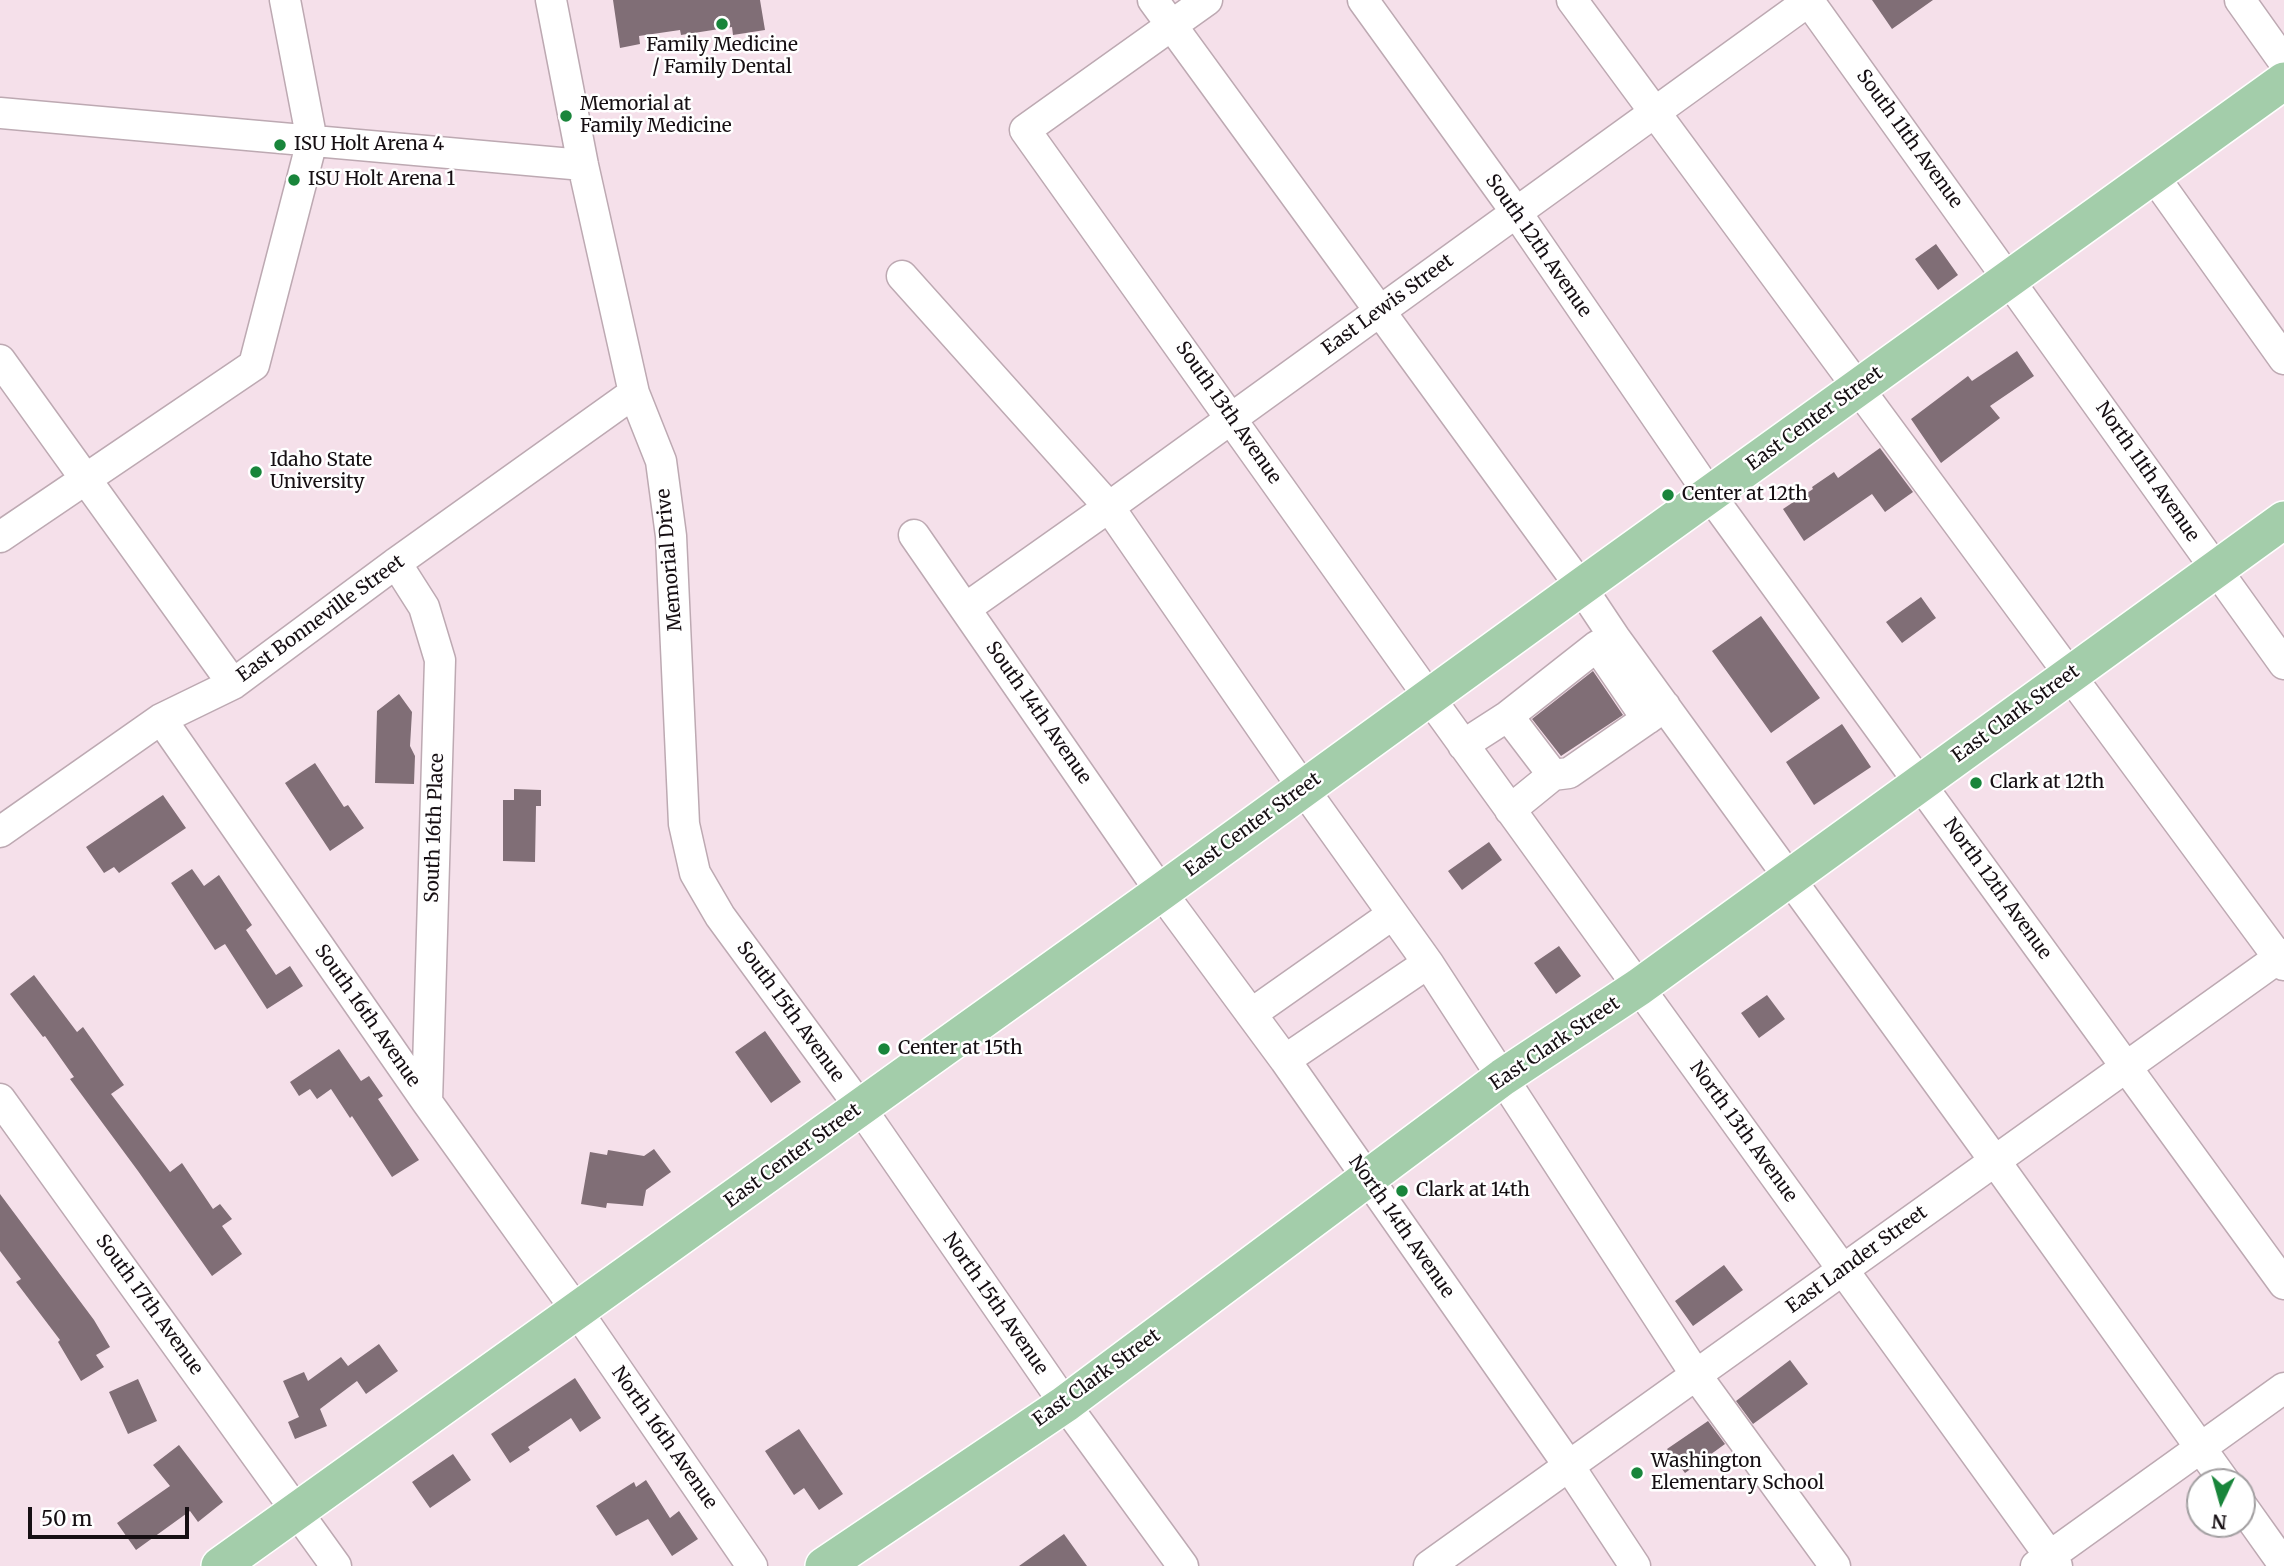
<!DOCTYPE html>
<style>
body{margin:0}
#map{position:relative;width:2284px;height:1566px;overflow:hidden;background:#f5e0ea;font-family:Merriweather,serif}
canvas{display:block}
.north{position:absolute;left:2186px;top:1468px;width:70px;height:70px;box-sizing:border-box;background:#fff;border:2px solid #a29fa1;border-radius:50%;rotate:185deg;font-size:19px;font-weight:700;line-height:28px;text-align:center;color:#160f13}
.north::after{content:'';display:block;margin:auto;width:24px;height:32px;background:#19853b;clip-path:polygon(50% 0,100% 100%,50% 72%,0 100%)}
.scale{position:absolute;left:28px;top:1507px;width:161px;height:32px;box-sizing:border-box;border:4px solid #160f13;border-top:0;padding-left:9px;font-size:21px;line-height:24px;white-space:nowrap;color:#160f13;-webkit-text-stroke:5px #fff;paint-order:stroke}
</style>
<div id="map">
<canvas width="2284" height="1566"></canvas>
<div class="north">N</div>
<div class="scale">50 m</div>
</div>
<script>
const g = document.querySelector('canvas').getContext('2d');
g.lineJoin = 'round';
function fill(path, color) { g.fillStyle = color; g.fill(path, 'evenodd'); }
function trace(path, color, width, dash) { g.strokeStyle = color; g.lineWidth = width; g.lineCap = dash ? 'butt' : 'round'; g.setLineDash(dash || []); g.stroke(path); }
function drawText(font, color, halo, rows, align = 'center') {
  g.font = font + ' Merriweather,serif'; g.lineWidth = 5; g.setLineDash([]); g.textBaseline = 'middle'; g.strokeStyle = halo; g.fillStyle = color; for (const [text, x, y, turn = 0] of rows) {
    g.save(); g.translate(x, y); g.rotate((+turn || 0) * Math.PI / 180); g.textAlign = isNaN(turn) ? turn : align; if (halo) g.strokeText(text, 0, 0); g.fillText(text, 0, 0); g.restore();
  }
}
const building = new Path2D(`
 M613 0H760L765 30 733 35 732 27 681 35 680 30 639 36 640 44 620 48Z
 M1872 0H1933L1892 29Z
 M1936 244 1958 275 1938 290 1915 259Z
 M2017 351 2034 376 1990 406 2000 418 1941 463 1911 419 1968 376 1972 381Z
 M1880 448 1913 492 1885 512 1872 494 1804 541 1783 509 1813 489 1812 487 1834 472 1838 478Z
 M1921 597 1936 618 1902 643 1886 622Z
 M1761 616 1820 698 1771 733 1712 651Z
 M1593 671 1623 715 1561 756 1532 719Z
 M399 694 412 712 410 746 415 756 414 784 375 783 377 711Z
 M1842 724 1871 767 1814 805 1786 762Z
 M315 763 344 807 348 805 364 828 330 851 285 783Z
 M514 789 541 790V806H536L535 862 503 861V800H514Z
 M163 795 186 828 119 873 114 867 104 873 86 847Z
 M1489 842 1502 860 1462 890 1448 871Z
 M192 869 204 886 219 875 252 925 246 930 276 975 290 966 303 986 267 1009 225 944 215 950 171 883Z
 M1559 946 1581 976 1556 994 1534 963Z
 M34 975 77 1032 83 1027 124 1085 111 1094 170 1172 182 1163 213 1209 220 1204 232 1219 222 1226 242 1254 212 1276 138 1171 70 1079 74 1077 45 1036 43 1037 10 994Z
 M1767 995 1785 1019 1759 1038 1741 1013Z
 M765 1031 801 1082 771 1103 735 1052Z
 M339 1049 361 1081 369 1076 383 1096 378 1099 419 1160 392 1177 352 1116 350 1118 331 1089 317 1099 310 1089 299 1096 290 1082Z
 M654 1149 671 1172 646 1190 643 1206 607 1203 606 1208 581 1204 590 1152 607 1155 608 1150 644 1156Z
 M0 1194 94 1320 110 1347 96 1355 104 1367 81 1381 58 1342 60 1340 16 1282 21 1279 0 1251Z
 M1724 1265 1743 1290 1693 1326 1675 1301Z
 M379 1344 398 1371 366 1394 357 1381 320 1409 327 1426 295 1439 288 1422 299 1417 283 1381 304 1372 308 1381 341 1357 348 1366Z
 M1790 1360 1808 1384 1753 1424 1736 1401Z
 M575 1378 601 1418 580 1432 571 1418 528 1447 530 1450 510 1463 491 1434Z
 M138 1379 157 1421 128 1434 109 1392Z
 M1708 1421 1725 1444 1685 1473 1667 1449Z
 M799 1429 843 1494 819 1510 804 1488 794 1495 765 1451Z
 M179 1445 223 1502 198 1522 190 1511 136 1550 117 1523 170 1486 153 1465Z
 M453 1454 471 1480 430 1508 412 1482Z
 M646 1480 670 1518 679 1511 698 1539 672 1556 648 1519 616 1536 596 1506 634 1482 636 1487Z
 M1064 1534 1087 1566H1019Z`);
const minor = new Path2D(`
 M551 0 583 165 634 393 661 461 671 536 684 824 695 873 720 916 860 1107 1065 1404 1183 1566
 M1153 0 1581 587 1615 638 1995 1161 2225 1482
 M1207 0 1025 130 1429 697 2057 1566
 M1363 0 1516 212 1710 495 2284 1284
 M1572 0 2284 965
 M1808 0 2284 664
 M2240 0 2284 62
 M0 113 583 165
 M2153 175 2284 359
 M902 276 1109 507 1303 788 1428 963 1696 1375 1835 1566
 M0 360 233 684
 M914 535 1161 892 1285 1060 1569 1466 1635 1566
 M0 537 254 365 312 141 285 0
 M396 563 424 607 440 660 427 1102
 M966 608 1109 507 1810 0
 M161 719 427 1102 577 1311 752 1566
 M1463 745 1508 716
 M1553 775 1569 773 1647 719
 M1510 810 1553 775 1508 716 1597 646 1647 719 1665 706
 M0 832 161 719 233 684 396 563 634 393
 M1251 1014 1393 914
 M1285 1060 1428 963
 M0 1099 336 1566
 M2242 1506 2284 1565
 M1429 1566 2284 954
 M2036 1566 2284 1388`);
const major = new Path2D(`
 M220 1566 1161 892 1581 587 2284 81
 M824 1566 1065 1404 1503 1077 1639 987 2284 520`);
const markers = [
 [722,24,7,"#19853b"],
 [566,116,7,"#19853b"],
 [280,145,7,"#19853b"],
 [294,180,7,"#19853b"],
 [256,472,7,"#19853b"],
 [1668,495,7,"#19853b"],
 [1976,783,7,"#19853b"],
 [884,1049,7,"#19853b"],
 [1402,1191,7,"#19853b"],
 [1637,1473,7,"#19853b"]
];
const poiNames = [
 ["Family Medicine",722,46,"center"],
 ["/ Family Dental",722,68,"center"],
 ["Memorial at",580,105],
 ["Family Medicine",580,127],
 ["ISU Holt Arena 4",294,145],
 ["ISU Holt Arena 1",308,180],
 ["Idaho State",270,461],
 ["University",270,483],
 ["Center at 12th",1682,495],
 ["Clark at 12th",1990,783],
 ["Center at 15th",898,1049],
 ["Clark at 14th",1416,1191],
 ["Washington",1651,1462],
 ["Elementary School",1651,1484]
];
const streetNames = [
 ["South 11th Avenue",1909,139,54],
 ["South 12th Avenue",1538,246,55],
 ["East Lewis Street",1388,305,-36],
 ["South 13th Avenue",1228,413,55],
 ["East Center Street",1815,419,-36],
 ["North 11th Avenue",2147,472,55],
 ["Memorial Drive",670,560,-95],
 ["East Bonneville Street",321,619,-36],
 ["South 14th Avenue",1038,713,55],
 ["East Clark Street",2016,714,-36],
 ["East Center Street",1253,825,-36],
 ["South 16th Place",435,828,-88],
 ["North 12th Avenue",1997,889,54],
 ["South 15th Avenue",790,1012,54],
 ["South 16th Avenue",367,1016,55],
 ["East Clark Street",1555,1044,-34],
 ["North 13th Avenue",1743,1132,54],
 ["East Center Street",793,1156,-36],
 ["North 14th Avenue",1401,1227,55],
 ["East Lander Street",1857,1260,-36],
 ["North 15th Avenue",995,1304,55],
 ["South 17th Avenue",149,1305,54],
 ["East Clark Street",1097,1378,-36],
 ["North 16th Avenue",664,1438,55]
];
fill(building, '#806e76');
trace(minor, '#bda9b2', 33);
trace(major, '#fff', 40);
trace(minor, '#fff', 30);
trace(major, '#a3cdaa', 37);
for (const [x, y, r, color] of markers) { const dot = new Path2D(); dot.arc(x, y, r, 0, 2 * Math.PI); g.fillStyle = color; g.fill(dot); trace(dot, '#fff', 2.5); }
drawText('19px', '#160f13', '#fff', poiNames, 'left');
drawText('19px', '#160f13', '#fff', streetNames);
</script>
